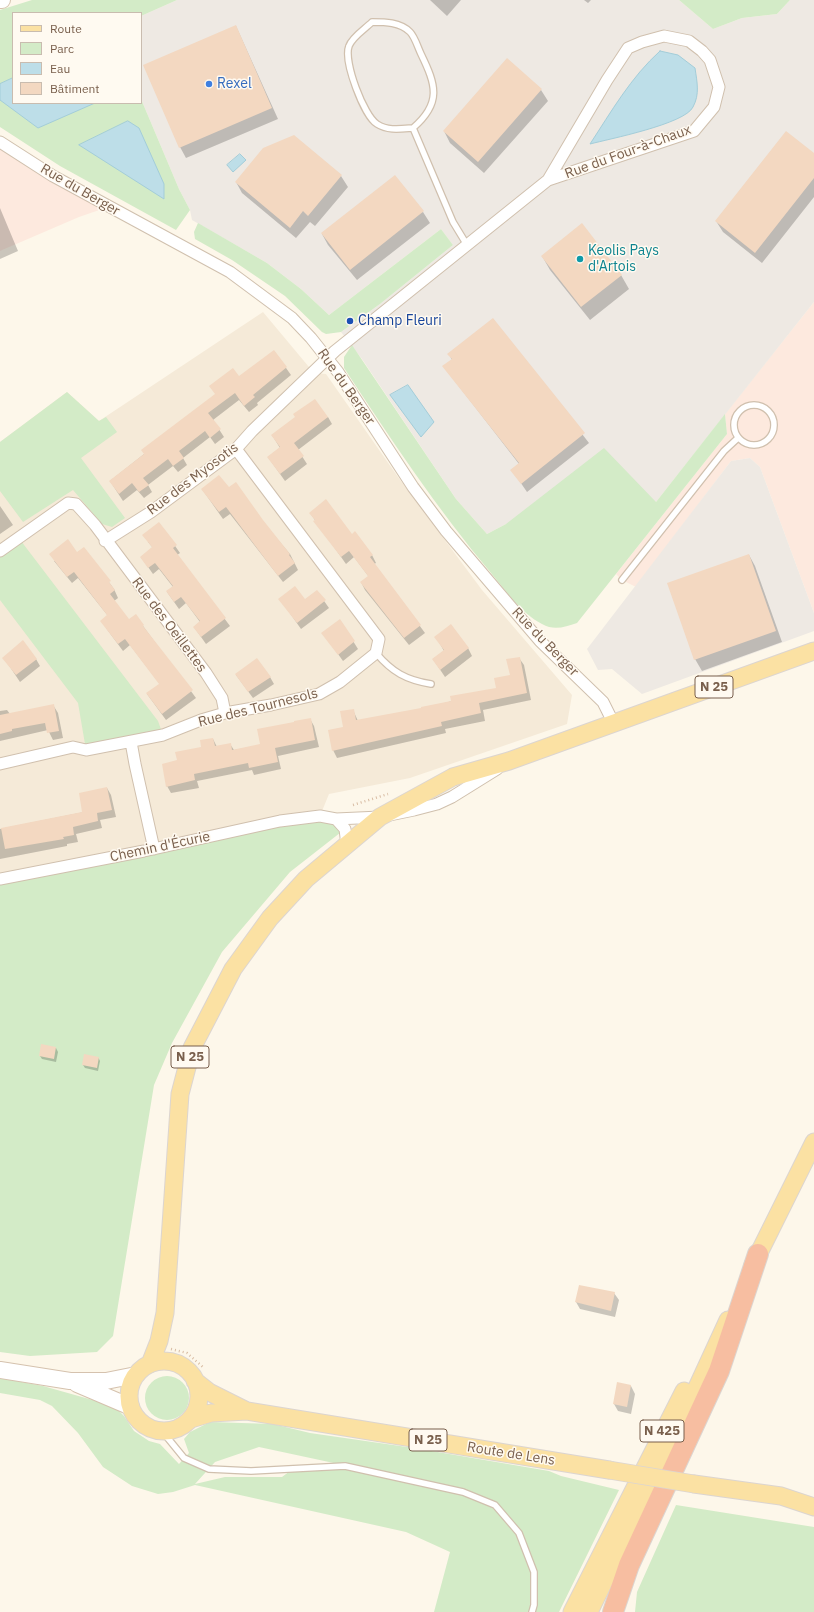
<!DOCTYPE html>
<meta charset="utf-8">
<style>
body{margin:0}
#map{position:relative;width:814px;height:1612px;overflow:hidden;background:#fdf7ea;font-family:"IBM Plex Sans",sans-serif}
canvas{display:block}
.legend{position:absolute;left:12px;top:12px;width:130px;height:92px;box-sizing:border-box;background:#fffaf1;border:1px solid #c9bcaf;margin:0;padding:5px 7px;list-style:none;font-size:12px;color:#795f4c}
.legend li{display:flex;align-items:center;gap:8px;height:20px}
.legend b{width:20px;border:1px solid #c9bcaf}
</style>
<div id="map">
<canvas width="814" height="1612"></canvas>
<ul class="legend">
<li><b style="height:5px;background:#fbe1a3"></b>Route</li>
<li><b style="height:11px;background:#d3ebc7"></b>Parc</li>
<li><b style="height:11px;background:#bddee8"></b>Eau</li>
<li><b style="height:11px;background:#f3d8c1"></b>Bâtiment</li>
</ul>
</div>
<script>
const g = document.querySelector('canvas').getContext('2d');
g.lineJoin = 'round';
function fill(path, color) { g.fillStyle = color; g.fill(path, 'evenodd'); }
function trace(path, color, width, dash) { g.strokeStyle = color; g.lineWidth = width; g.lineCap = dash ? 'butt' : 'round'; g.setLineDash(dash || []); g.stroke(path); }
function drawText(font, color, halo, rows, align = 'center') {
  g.font = font + ' "IBM Plex Sans",sans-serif'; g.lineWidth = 3; g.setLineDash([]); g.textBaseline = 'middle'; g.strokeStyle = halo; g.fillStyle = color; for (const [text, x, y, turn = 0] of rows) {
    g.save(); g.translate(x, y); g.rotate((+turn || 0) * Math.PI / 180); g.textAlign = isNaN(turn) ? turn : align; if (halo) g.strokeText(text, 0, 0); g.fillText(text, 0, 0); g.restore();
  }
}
const residential = new Path2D(`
 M263 312 314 373 326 374 398 477 482 590 572 695 567 724 410 778 329 794 320 816 0 879V442L67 392 99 421Z`);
const commercial = new Path2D(`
 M0 142 108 207 79 217 0 251Z
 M814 302V613L760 467 750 458 731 461 636 587 622 580 616 574 727 434 725 414Z`);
const industrial = new Path2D(`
 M177 0H679L713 29 742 18 777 14 790 0H814V302L656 502 506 524 487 534 456 499 362 359 341 332 380 304 453 245 441 229 329 315 301 289 267 263 192 220 190 210 179 189 141 99V16Z
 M750 458 760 467 814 613V631L642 694 612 669 598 670 587 649 731 461Z`);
const green = new Path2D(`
 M32 0H177L141 16V13H13V103H141V99L179 189 190 210 176 230 60 166 0 127V10Z
 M679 0H790L777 14 742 18 713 29Z
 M198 223 267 263 301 289 329 315 441 229 453 245 380 304 341 332 326 334 322 332 285 296 232 260 195 239 194 232Z
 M352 345 456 499 487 534 506 524 604 448 656 502 725 414 727 434 577 623C565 627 554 631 542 624 521 613 506 591 491 573 437 509 390 438 344 368V357Z
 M67 392 99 421 106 417 117 432 81 458 125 518 112 527 102 524 73 490 23 522 0 491V442Z
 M18 537 158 721 163 735 86 750 78 703 0 600V551Z
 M320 816 345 829 290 872 222 952 172 1043 154 1085 113 1336 97 1352 30 1356 0 1352V879Z
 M145 1398a22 22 0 1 1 44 0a22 22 0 1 1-44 0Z
 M0 1378 43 1386 114 1406 124 1416 134 1431 149 1441 160 1444 179 1464 189 1453 184 1439 190 1432 210 1422 273 1424 310 1433 414 1448 549 1471 561 1476 619 1490 559 1612H434L450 1552 406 1532 195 1485 173 1492 158 1494 132 1486 103 1467 78 1433 52 1406 40 1400 0 1393ZM259 1447 343 1465 294 1468 282 1477H225L195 1484 215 1462Z
 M676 1505 814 1527V1612H635L637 1592Z`);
const water = new Path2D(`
 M660 51 678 55 695 68C697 82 700 94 693 107 685 124 609 139 590 144 611 112 631 77 660 51Z
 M13 78V103H95L38 128 0 100V84Z
 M128 121 139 128 164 184V199L79 145Z
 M240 154 246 160 233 172 227 165Z
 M408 385 434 422 421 437 390 395Z`);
const shadow = new Path2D(`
 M430 0H461L447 16Z
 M584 0H591L588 3Z
 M236 26 278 119 186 158 180 147Z
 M507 60 541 90 548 101 484 173 450 143 444 131Z
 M814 154V197L762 263 723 232 716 221Z
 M341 176 348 187 315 226 310 222 296 238 242 193 236 182Z
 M0 208 18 251 0 259Z
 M423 212 430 223 357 280 328 245 322 234Z
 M542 256 621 275 629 289 590 320 550 270Z
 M493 319 589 443 527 492 512 470 519 464 444 367 452 360 449 354Z
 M274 351 291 375 257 403 258 405 249 412 239 400 213 420 224 437 215 444 210 437 183 458 187 465 178 472 173 466 148 485 152 492 144 498 137 490 123 501 110 481Z
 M328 417 332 424 298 450 307 464 285 481 268 457 280 448 272 435Z
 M202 489H229L262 521 290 554 298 570 283 582 230 514 223 519Z
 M0 506 13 525 0 534Z
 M310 513 352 535 372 555 376 563 374 564 425 633 409 645 365 590 361 582 369 577 354 557 346 564Z
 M159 523 180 553 177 555 230 626 206 644 194 627 200 622 186 603 179 609 167 592 173 587 159 569 153 574 141 557 153 548 148 542Z
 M84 548 114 589 118 598 114 601 129 621 143 626 196 698 166 720 147 694 160 684 130 645 123 651 106 628 108 616 78 578 72 583 54 561 77 553Z
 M749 555 755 566 782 642 702 671 695 659Z
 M317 591 329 608 301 629 280 599 305 600Z
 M323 633 353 641 358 649 343 661Z
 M436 637 468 648 472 656 445 677 433 659 444 651Z
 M4 658 36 659 40 666 20 682Z
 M519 658 524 665 531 700 483 710 485 721 445 729 446 733 337 758 333 750 353 710 358 721 422 709 497 689 511 676Z
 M236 675 270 677 274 684 253 698Z
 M53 705 58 713 63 738 53 740 48 730 0 741V711L7 710 10 714Z
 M310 719 314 726 319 747 278 756 281 769 254 775 252 770 197 781 199 788 171 793 167 786 178 761 203 747 213 739 217 747 230 744 234 750 261 745Z
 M107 788 111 795 116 817 100 820 102 828 76 834 78 842 67 844V846L0 859V829L84 812Z
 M42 1045 56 1048 58 1052 56 1062 42 1059 40 1056Z
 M98 1057 100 1061 98 1071 85 1068 83 1065Z
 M614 1293 619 1300 615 1317 580 1309 576 1302Z
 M618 1383 631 1386 635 1394 631 1414 618 1411 614 1404Z`);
const building = new Path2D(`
 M236 25 272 108 179 148 143 65Z
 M507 58 542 89 478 162 443 131Z
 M786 131 814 153V178L755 253 715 221Z
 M294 135 342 175 308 216 303 211 290 228 235 182 263 148Z
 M395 175 424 211 350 270 321 233Z
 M582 223 622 275 581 307 541 256Z
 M493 318 585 433 521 484 510 470 519 463 442 366 452 359 447 354Z
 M274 350 287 367 253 395 255 397 244 406 235 393 208 413 221 429 210 438 205 431 179 451 184 458 173 466 168 459 143 478 149 485 139 492 132 483 119 494 109 481 144 454 141 450 215 394 209 386 233 368 239 376Z
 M315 399 328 417 294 443 304 456 280 474 267 457 280 447 271 435 295 417 293 414Z
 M219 475 229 487 236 482 263 520 290 554 289 555 295 563 278 576 226 507 219 512 201 489Z
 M326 499 352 534 355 531 373 555 370 557 421 625 404 638 360 582 368 576 349 551 341 557 313 521 315 520 309 513Z
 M159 522 177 545 173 548 226 618 201 637 193 627 200 621 181 597 174 602 166 591 173 586 155 563 148 568 140 557 152 547 142 535Z
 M68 539 77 552 84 547 111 581 109 582 115 590 110 594 129 619 136 614 144 625 143 626 193 690 162 714 146 693 159 684 125 639 118 644 100 621 107 615 74 572 67 577 49 554Z
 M749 554 776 631 694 660 667 583Z
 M295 586 305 599 317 590 326 600 297 623 278 599Z
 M340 619 355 641 338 655 321 633Z
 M451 624 469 648 440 670 432 659 444 650 434 637Z
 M23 640 37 659 16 675 2 658Z
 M520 657 527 693 479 703 481 713 441 722 442 726 332 751 328 730 343 727 340 711 354 709 356 720 421 708V707L451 701 450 696 496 688 494 678 510 675 506 659Z
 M257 658 271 677 248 692 235 674Z
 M54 704 59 731 47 733 45 723 12 729V731L0 734V715Z
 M311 718 315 740 275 748 278 762 249 768 248 763 194 774 195 780 166 787 162 764 177 760 175 752 201 747 200 740 213 738 215 746 231 743 232 750 260 744 257 729 294 722V721Z
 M107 787 112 810 97 813 98 821 73 827 74 835 63 837 64 839 5 849 1 828 82 812 79 793Z
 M41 1044 56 1047 54 1059 39 1056Z
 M84 1054 99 1057 97 1068 82 1065Z
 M579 1285 615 1292 611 1311 575 1302Z
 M617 1382 631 1385 627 1407 613 1404Z`);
const path = new Path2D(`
 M353 805 388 794
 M171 1349 187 1353 204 1368`);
const lane = new Path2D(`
 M372 22C385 22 400 22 410 32 415 37 418 48 421 54 436 85 442 103 413 128 400 129 388 131 377 124 364 116 343 61 349 46 352 37 365 29 372 22Z
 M413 128 453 222 467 245
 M734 425a20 20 0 1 1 40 0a20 20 0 1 1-40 0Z
 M622 580 724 451 738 438
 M376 653C392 672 406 680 431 684
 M162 1431 184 1458 209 1469 251 1471 345 1466 463 1492 495 1505 519 1533 534 1572V1605L532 1612`);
const street = new Path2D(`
 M0 142 53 176 230 272 292 318 311 338 338 372 413 487 446 531 540 641 603 702 613 722
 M105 541 151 512 236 449 252 431 335 351 548 180 694 131 714 107 719 87 710 60 702 51 689 41 664 36 642 42 628 48 607 80 548 180
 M0 551 68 503 76 504 95 525 206 673 222 698 225 713
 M131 742 135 764 154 849
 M0 764 73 747 86 750 163 735 201 720 225 713 271 705 319 694 340 682 376 653 379 639 236 449
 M336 819 345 829 347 845
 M0 879 144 851 280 821 320 816 336 819 380 817 414 810 437 804 452 797 497 769`);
const secondary = new Path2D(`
 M0 0H2
 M0 1370 70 1381H106L136 1375
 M77 1384 131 1407`);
const primary = new Path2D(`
 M753 1265 814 1142
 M129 1396a35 35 0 1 1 70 0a35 35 0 1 1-70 0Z
 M150 1364 159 1341 165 1313 180 1094 192 1048 233 969 270 918 306 879 380 817 453 777 509 761 814 651
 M195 1381 209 1392 245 1410
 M191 1419 211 1413 247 1411 609 1470
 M694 1484 781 1496 814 1507
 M572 1612 684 1391
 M589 1612 671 1444 728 1320`);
const highway = new Path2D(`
 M613 1612 629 1565 719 1371 758 1254`);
const primaryBridge = new Path2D(`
 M609 1470 694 1484`);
const markers = [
 [209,84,4,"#3f7fe0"],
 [580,259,4,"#0f9aa8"],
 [350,321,4,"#1a4fb4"]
];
const shields = [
 [714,687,38],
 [190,1057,38],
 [662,1431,44],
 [428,1440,38]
];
const shieldNames = [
 ["N 25",714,687],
 ["N 25",190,1057],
 ["N 425",662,1431],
 ["N 25",428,1440]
];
const shopNames = [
 ["Rexel",217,84]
];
const streetNames = [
 ["Rue du Four-à-Chaux",628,152,-20],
 ["Rue du Berger",80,190,30],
 ["Rue du Berger",346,387,55],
 ["Rue des Myosotis",193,479,-37],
 ["Rue des Oeillettes",169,625,53],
 ["Rue du Berger",545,642,46],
 ["Rue des Tournesols",258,708,-14],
 ["Chemin d'Écurie",160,847,-12],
 ["Route de Lens",511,1454,9]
];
const cultureNames = [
 ["Keolis Pays",588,251],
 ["d'Artois",588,267]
];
const transitNames = [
 ["Champ Fleuri",358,321]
];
fill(residential, '#f5ead8');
fill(commercial, '#fde9de');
fill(industrial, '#eee9e3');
fill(green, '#d3ebc7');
fill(water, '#bddee8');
trace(water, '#a3cdd9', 1);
fill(shadow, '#0003');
fill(building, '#f3d8c1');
trace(lane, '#d0c0ae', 8);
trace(street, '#d0c0ae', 13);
trace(secondary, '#d5c2ae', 18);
trace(primary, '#dcd5d0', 19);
trace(highway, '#dcd5d0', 22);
trace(path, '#d8bca3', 2.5, [1, 3]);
trace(lane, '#fff', 5.5);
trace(street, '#fff', 11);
trace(secondary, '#fff', 16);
trace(primary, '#fbe1a3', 17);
trace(highway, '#f7bea1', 20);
trace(primaryBridge, '#dcd5d0', 19, []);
trace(primaryBridge, '#fbe1a3', 17);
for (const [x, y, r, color] of markers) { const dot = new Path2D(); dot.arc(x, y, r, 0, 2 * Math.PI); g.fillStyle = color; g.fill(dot); trace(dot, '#fffaf1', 1.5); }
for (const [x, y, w] of shields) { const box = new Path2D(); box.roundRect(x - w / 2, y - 11, w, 22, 3); g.fillStyle = '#fffaf1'; g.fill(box); trace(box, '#795f4c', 1); }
drawText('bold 13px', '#795f4c', null, shieldNames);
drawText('14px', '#366cbe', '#fffaf1', shopNames, 'left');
drawText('14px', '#795f4c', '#fffaf1', streetNames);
drawText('14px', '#0d838f', '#fffaf1', cultureNames, 'left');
drawText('14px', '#164399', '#fffaf1', transitNames, 'left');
</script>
